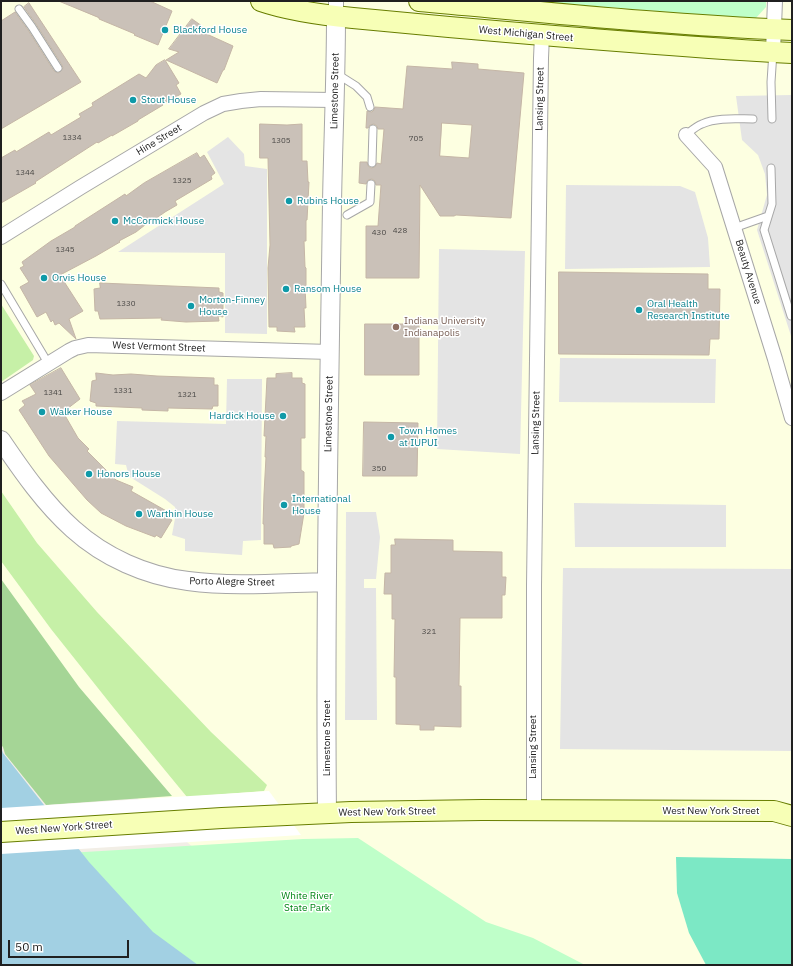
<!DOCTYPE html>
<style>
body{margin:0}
#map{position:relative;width:793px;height:966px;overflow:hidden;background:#f2eee6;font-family:"IBM Plex Sans",sans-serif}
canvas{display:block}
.frame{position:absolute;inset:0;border:2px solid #202020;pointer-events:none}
.scale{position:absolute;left:8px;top:940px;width:121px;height:18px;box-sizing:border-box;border:2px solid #202020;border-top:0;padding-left:5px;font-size:12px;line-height:14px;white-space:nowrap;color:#202020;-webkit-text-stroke:3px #fff;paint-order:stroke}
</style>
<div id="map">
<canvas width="793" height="966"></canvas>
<div class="frame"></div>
<div class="scale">50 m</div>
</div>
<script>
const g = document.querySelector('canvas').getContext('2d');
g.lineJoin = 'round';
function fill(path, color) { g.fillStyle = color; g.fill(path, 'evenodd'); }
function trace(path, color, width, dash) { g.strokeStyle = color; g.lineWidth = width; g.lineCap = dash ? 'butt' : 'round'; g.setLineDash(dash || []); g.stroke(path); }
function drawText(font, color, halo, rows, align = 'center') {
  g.font = font + ' "IBM Plex Sans",sans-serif'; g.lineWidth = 3; g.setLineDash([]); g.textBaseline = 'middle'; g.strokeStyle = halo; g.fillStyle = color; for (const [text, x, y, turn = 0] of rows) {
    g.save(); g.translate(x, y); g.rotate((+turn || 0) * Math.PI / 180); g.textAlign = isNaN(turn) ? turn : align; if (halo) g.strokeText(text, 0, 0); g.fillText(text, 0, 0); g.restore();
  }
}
const education = new Path2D(`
 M1 1H792V965H325L40 711 1 652Z`);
const grass = new Path2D(`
 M1 304 34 356 33 360 1 382Z
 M1 491 37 543 97 612 211 732 267 785 264 791 187 797 113 707 51 629 1 561Z`);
const forest = new Path2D(`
 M1 579 79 687 172 796 46 805 5 754 3 747 1 745Z`);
const park = new Path2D(`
 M533 1H766V7L755 19Z
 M358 838 486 922 533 938 585 965H1V857L303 839Z`);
const pitch = new Path2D(`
 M676 857 792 859V965H706L689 933 677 893Z`);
const parking = new Path2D(`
 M792 95V339L757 230 767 195 765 174 758 155 742 140 736 96Z
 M228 137 244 154 245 166 267 169V334L225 333V253L118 252 224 184 207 152Z
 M566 185 680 186 695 192 708 238 710 267 565 269Z
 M439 249 525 251 520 454 437 449Z
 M560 358 716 359 715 403 559 402Z
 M227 379H262L261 540 243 541 242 555 185 551V539L172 535 176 513 175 507 165 499 130 477 128 473 126 465 115 464 117 421 226 424Z
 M574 503 726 505V547H575Z
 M346 512H376L380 537 376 579H364V588H376L377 720H345Z
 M563 568 792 569V751L560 749Z`);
const water = new Path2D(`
 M1 747 3 753 89 862 153 932 198 965H1Z`);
const pier = new Path2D(`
 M269 791 301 835 1 854V808Z`);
const building = new Path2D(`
 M59 1H150L172 11 158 45 134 35 135 34 99 19V18Z
 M29 3 81 82 1 129V21L15 12 28 30 54 71 58 73 60 72 63 68 62 65 36 24 24 7Z
 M192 19 202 26 200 31 233 46 224 70H223L217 83 166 60 179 52 169 49Z
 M165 60 179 83 176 85 181 94 162 104 163 105 138 120V121L112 136V135L98 143 97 142 35 182 36 183 1 203V158L15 150 16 152 49 132 51 135 81 117 79 114 93 106 92 103 139 74 146 78 156 65Z
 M452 62 478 64V69L524 73 511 218 456 215 454 216H440L420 185 419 278H366V226H378L381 185H376L375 181 372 179 368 180 366 184 359 183 360 162H367L368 166 371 168 375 167 377 163 381 164 384 129H378L377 126 374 124 370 125 368 128H366L367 111 372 112 374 110 375 107 403 109 407 66 452 69ZM442 123 472 125 469 158 440 156Z
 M260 124 287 125 302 124V161H307L308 182H309L307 220H306V241H304L305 267 306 268V286H305L306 308H304L305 327H294L295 332 277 331V327H269L268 268 270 245 268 158H260Z
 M197 153 200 158 204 155 215 173 211 176 212 179 175 201 177 205 165 212 151 222 150 221 136 232 119 241 120 242 96 256 60 275 61 277 56 280H63L83 311 69 319 76 339 59 323 55 325 53 320 51 322 46 312 37 317 20 287 29 282 20 268 24 266 22 262 51 241 75 227V226L125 194 126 196 144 183Z
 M559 272 708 274V289H720L719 339H710L709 355 559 354Z
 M100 283 219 288V292L223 293V317L218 316 219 321 186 322 161 320 162 318 100 319 98 311H95L94 289 100 288Z
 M365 324H419V375H365Z
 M61 368 80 399 63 412 78 438 89 449 87 451 116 480 133 487 131 491 170 513 168 518 172 520 161 538 156 535 155 537 126 526 101 513 87 500 49 456 19 410 25 405 22 401 36 394 30 385Z
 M96 373 113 375 131 374 157 376 214 378V385H218V406H213L212 409 168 408V411L142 410V408L96 406V403L90 401 92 381 96 380Z
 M292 373V378H302V383L305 384V438H301V470L304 472V513L299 544 291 546V547L274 548 273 544H264V524H263L264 494 266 457H265L266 436H264L267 378H276V374Z
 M364 422 418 423 417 476H363Z
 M395 539 453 540V551L502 552V577H506L505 595H502V618H460L459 686H461V727L434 726V730H420V725L396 724V677H394L395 619H392V594H384L385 573H391V545H395Z`);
const service = new Path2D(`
 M19 9 32 27 58 68
 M337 74 356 86 367 97 370 107
 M772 119 771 82 773 52
 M686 135C691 131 696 126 702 124 717 117 737 119 753 119
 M372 163 373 129
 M771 168 772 204 764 230 791 316
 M347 215 370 202 371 184
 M734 228 768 216
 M1 284 48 363`);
const minor = new Path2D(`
 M336 1V16
 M773 52 775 1
 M686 135 715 167 775 359 792 418
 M1 237 81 187 204 113 223 104 241 101 261 99 334 100
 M1 393 69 351 75 348 88 345 330 352
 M534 811V585L541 58 542 35`);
const tertiary = new Path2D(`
 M1 440C22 471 45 504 73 529 104 557 146 576 188 581 233 587 281 583 327 582
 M327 813C325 610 329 407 332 204 333 142 336 79 336 16`);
const secondary = new Path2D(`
 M261 1C290 11 322 15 353 18 385 21 417 24 449 27 563 37 677 47 792 53
 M419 1C543 12 667 25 792 30
 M1 832 222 818 351 812 482 810 774 811 792 816`);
const markers = [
 [165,30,4,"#0f9aa8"],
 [133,100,4,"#0f9aa8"],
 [289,201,4,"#0f9aa8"],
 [115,221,4,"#0f9aa8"],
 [44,278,4,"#0f9aa8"],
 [286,289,4,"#0f9aa8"],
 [191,306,4,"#0f9aa8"],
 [639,310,4,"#0f9aa8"],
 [396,327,4,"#8d6e63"],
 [42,412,4,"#0f9aa8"],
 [283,416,4,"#0f9aa8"],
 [391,437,4,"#0f9aa8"],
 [89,474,4,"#0f9aa8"],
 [284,505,4,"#0f9aa8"],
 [139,514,4,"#0f9aa8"]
];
const numberNames = [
 ["1334",72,138],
 ["705",416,139],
 ["1305",281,141],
 ["1344",25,173],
 ["1325",182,181],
 ["428",400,231],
 ["430",379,233],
 ["1345",65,250],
 ["1330",126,304],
 ["1331",123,391],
 ["1341",53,393],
 ["1321",187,395],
 ["350",379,469],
 ["321",429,632]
];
const cultureNames = [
 ["Blackford House",173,30],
 ["Stout House",141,100],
 ["Rubins House",297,201],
 ["McCormick House",123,221],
 ["Orvis House",52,278],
 ["Ransom House",294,289],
 ["Morton-Finney",199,300],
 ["House",199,312],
 ["Oral Health",647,304],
 ["Research Institute",647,316],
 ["Walker House",50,412],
 ["Hardick House",275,416,"right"],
 ["Town Homes",399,431],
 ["at IUPUI",399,443],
 ["Honors House",97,474],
 ["International",292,499],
 ["House",292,511],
 ["Warthin House",147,514]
];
const streetNames = [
 ["West Michigan Street",526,34,5],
 ["Limestone Street",335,91,-89],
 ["Lansing Street",540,99,-89],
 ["Hine Street",159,140,-31],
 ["Beauty Avenue",748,272,73],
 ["West Vermont Street",159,347,2],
 ["Limestone Street",329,414,-89],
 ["Lansing Street",536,423,-89],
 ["Porto Alegre Street",232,582,1],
 ["Limestone Street",327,738,-90],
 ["Lansing Street",533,747,-90],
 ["West New York Street",711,811],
 ["West New York Street",387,812,-1],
 ["West New York Street",64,828,-4]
];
const educationNames = [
 ["Indiana University",404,321],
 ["Indianapolis",404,333]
];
const parkNames = [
 ["White River",307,896],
 ["State Park",307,908]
];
fill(education, '#fdffe1');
fill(grass, '#c6f0a7');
fill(forest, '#a5d596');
fill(park, '#bfffc9');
fill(pitch, '#7ce8c5');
fill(parking, '#e4e4e4');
fill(water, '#a2d0e3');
fill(pier, '#fff');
fill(building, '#cac1b8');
trace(building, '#c5b6a6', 1);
trace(service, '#a7a7a7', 9);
trace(minor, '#a7a7a7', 16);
trace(tertiary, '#a7a7a7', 20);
trace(secondary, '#687e00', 22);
trace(service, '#fff', 7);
trace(minor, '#fff', 14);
trace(tertiary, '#fff', 18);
trace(secondary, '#f7ffb6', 20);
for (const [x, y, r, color] of markers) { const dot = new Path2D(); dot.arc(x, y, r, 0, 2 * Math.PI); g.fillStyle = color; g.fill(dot); trace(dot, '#fff', 1.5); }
drawText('8px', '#4a4846', null, numberNames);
drawText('10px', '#0d838f', '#fff', cultureNames, 'left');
drawText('10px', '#202020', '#fff', streetNames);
drawText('10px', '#785e54', '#fff', educationNames, 'left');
drawText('10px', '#018615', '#fff', parkNames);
</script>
